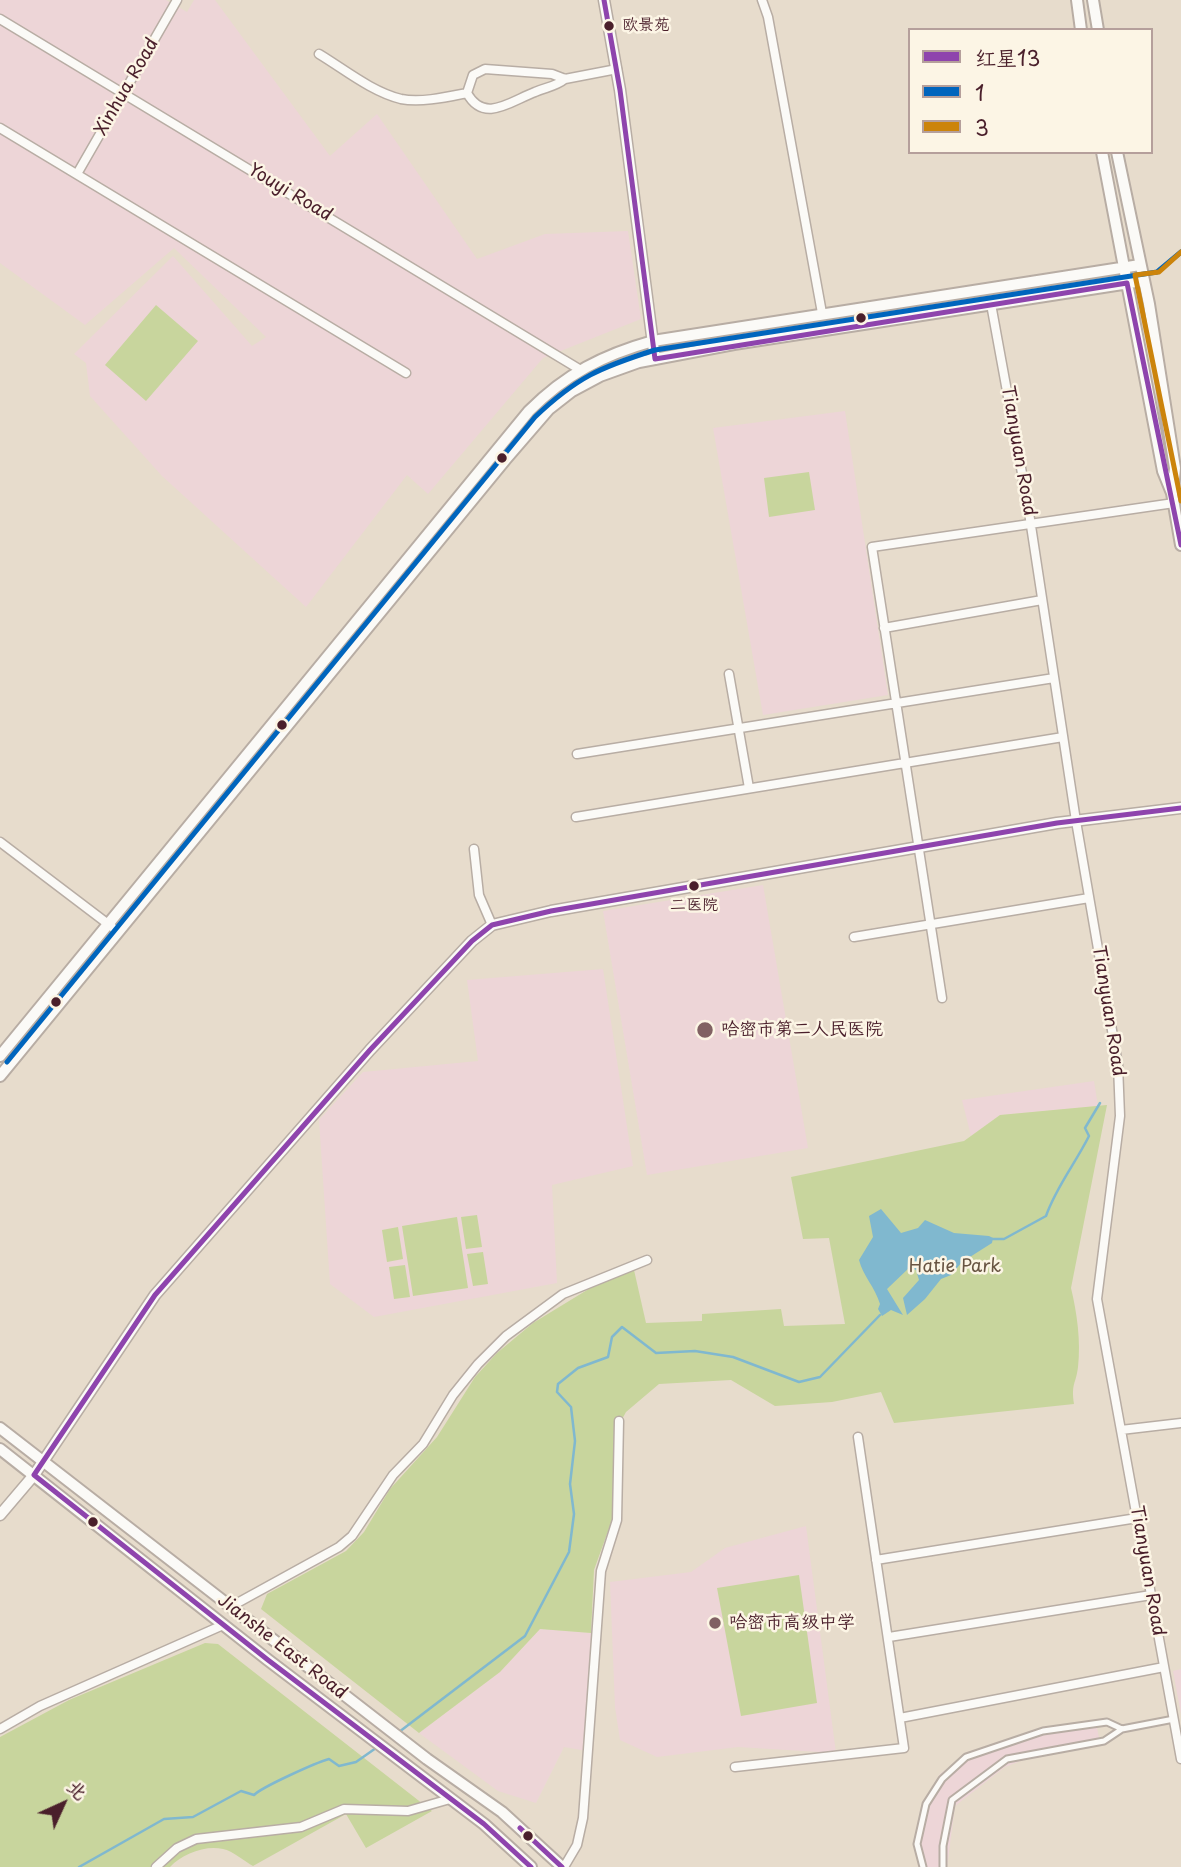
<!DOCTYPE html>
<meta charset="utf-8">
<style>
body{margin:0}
#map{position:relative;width:1181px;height:1867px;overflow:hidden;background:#e7dccc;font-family:"Playpen Sans","LXGW WenKai TC",sans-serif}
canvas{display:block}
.legend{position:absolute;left:908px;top:28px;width:245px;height:126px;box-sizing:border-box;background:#fcf5e5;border:2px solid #b59f9b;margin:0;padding:9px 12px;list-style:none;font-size:21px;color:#4a1f2b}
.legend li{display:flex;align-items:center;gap:14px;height:35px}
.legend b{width:35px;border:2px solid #b59f9b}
.north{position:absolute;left:28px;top:1769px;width:70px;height:70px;-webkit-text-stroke:5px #fcf5e5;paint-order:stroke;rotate:45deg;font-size:19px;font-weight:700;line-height:28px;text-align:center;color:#4a1f2b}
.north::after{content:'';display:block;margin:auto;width:24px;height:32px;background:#4a1f2b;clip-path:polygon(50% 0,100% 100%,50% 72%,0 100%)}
</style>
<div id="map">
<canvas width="1181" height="1867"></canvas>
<ul class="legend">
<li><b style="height:9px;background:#8e44ad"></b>红星13</li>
<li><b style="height:9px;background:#0065bd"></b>1</li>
<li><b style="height:9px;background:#cc840b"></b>3</li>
</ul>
<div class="north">北</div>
</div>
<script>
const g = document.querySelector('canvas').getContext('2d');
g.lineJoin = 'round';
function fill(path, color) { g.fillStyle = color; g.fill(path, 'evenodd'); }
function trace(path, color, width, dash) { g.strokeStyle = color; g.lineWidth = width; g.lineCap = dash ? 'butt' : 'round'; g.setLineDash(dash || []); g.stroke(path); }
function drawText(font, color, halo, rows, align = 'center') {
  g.font = font + ' "Playpen Sans","LXGW WenKai TC",sans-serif'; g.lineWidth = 5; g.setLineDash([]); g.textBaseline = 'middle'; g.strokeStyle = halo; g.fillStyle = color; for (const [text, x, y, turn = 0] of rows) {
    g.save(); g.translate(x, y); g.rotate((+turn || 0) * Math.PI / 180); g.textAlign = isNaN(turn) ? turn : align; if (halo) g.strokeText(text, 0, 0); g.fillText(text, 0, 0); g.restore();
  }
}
const built = new Path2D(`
 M0 0H166L187 12 194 0H215L330 156 377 114 477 259 545 234 628 231 641 319 543 358 428 494 407 475 306 607 162 476 90 396 86 363 74 354 173 256 252 346 266 337 174 248 85 325 0 263Z
 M845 411 888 695 763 715 713 428Z
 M763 885 808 1148 647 1175 603 911Z
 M603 969 633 1166 552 1185 557 1283 374 1317 330 1284 319 1120 363 1072 478 1061 467 980Z
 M1094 1081 1098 1106 1000 1115 971 1136 962 1100Z
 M806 1526 836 1753 738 1747 657 1757 620 1740 615 1707 610 1582 691 1572 725 1548Z
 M540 1629 591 1633 587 1751 564 1747 536 1803 498 1791 419 1733 500 1672Z
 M1181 1669V1714L1173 1671Z
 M1096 1723 1100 1742 1049 1750 1005 1767 955 1806 947 1867H923L915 1836 924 1800 940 1774 964 1756 1005 1742Z`);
const green = new Path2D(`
 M156 305 198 341 146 401 105 365Z
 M809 472 815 510 769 517 764 478Z
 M1107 1105 1071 1288C1077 1313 1081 1341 1078 1367 1076 1384 1071 1383 1074 1404L894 1423 881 1392 832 1402 775 1406 731 1380 659 1384 626 1412 615 1432 612 1520 594 1570 591 1633 540 1629 500 1672 419 1733 261 1609 267 1594 346 1551 364 1532 390 1489 437 1437 475 1377 497 1353 533 1323 592 1287 634 1270 646 1323 702 1321V1314L781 1309 784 1326 845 1324 829 1238 803 1239 791 1177 964 1141 1000 1115Z
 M477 1215 482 1247 466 1249 461 1217Z
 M457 1217 468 1288 413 1296 402 1226Z
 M398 1227 403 1259 387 1262 382 1230Z
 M483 1252 488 1284 473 1286 467 1254Z
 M405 1265 410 1297 394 1299 389 1267Z
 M799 1575 817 1703 741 1716 717 1588Z
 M205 1643 218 1644 432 1811 366 1848 346 1814 253 1866C244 1861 233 1851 223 1849 205 1845 182 1854 170 1867H0V1737L69 1700Z`);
const water = new Path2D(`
 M881 1209 901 1233 918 1228 925 1220 954 1233 989 1236 993 1238 992 1243 962 1262 951 1275 941 1279 925 1299 907 1315 903 1298 919 1280 916 1270 910 1267 887 1289 903 1315 891 1310 882 1316 878 1309 880 1304C875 1287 863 1276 859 1260L873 1237 869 1216Z`);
const stream = new Path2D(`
 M992 1239H1004L1046 1216C1056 1187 1075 1164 1089 1136L1085 1128 1100 1103
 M399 1732 525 1636 569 1552 574 1514 570 1484 575 1441 571 1407 557 1392 558 1384 578 1368 608 1357 612 1337 622 1327 656 1353 695 1351 733 1357 799 1382 820 1377 880 1315
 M79 1867 164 1819 193 1817 241 1791 254 1795C262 1787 315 1763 329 1759L339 1766 356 1762 376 1748`);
const pedestrian = new Path2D(`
 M923 1867 917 1844 926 1804 942 1779 966 1757 1043 1731 1107 1722 1122 1729 1174 1719
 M943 1867V1846L952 1800 1007 1759 1104 1741 1122 1729`);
const minor = new Path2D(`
 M762 0 768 17 822 313
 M0 19 579 369
 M319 54C344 69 372 92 401 99 421 103 447 97 467 93
 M565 79C555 87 546 87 535 92 511 101 484 124 467 93L473 75 485 69 552 74 565 79 617 69
 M0 128 406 373
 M77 174 177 0
 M991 304 1028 506 1076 821 1118 1065 1120 1116 1097 1299 1181 1759
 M884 628 1042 600
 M729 674 749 788
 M577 754 1054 678
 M576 817 1063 737
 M0 842 112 927
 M474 849 479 895 492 925
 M854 937 1089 898
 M942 998 872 547 1174 503
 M1121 1430 1181 1423
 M876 1560 1137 1518
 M230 1607 339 1547 352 1536 393 1475 423 1444 453 1395 478 1364 506 1336 563 1294 647 1260
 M889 1637 1151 1595
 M900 1718 1164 1667
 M0 1729 40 1706 223 1625
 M735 1767 904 1748 858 1437
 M156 1867 177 1848 196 1839 301 1827 344 1809 408 1811 450 1799
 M564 1867 577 1845 583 1818 601 1571 617 1520 619 1421`);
const tertiary = new Path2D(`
 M604 0 620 90 655 359
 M0 1515 34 1475 155 1295 370 1050 472 941 492 925 551 911 1057 823 1181 808`);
const secondary = new Path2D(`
 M1077 0 1081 30
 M1093 0 1098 30
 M1102 152 1163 471 1172 493 1181 545
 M1117 152 1149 304 1175 468 1173 490
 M0 1056 529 411C566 374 603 355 653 341L1140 265
 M0 1076 505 460 549 409 572 391 600 376 639 362 734 344 1142 281
 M0 1428 427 1759 502 1812 562 1867
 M0 1449 268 1660 484 1824 531 1867`);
const bus1 = new Path2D(`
 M604 0 620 90 655 359 1127 283 1181 545
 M520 1828 562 1867
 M531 1867 484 1824 268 1660 34 1475 155 1295 370 1050 472 941 492 925 551 911 1057 823 1181 808`);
const bus2 = new Path2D(`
 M7 1062 535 417C577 377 601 367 655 350L1157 272 1181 252`);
const bus3 = new Path2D(`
 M1181 252 1159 272 1135 275 1181 501`);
const markers = [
 [609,26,6,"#4a1f2b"],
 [861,318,6,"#4a1f2b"],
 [502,458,6,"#4a1f2b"],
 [282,725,6,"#4a1f2b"],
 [694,886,6,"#4a1f2b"],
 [56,1002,6,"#4a1f2b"],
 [705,1030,9,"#816163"],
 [93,1522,6,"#4a1f2b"],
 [715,1623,7,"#816163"],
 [528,1836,6,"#4a1f2b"]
];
const busNames = [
 ["欧景苑",622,26],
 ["二医院",694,906,"center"]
];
const streetNames = [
 ["Xinhua Road",127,87,-60],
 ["Youyi Road",290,193,31],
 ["Tianyuan Road",1018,451,80],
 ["Tianyuan Road",1108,1011,81],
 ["Tianyuan Road",1147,1571,80],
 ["Jianshe East Road",282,1647,38]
];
const poiNames = [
 ["哈密市第二人民医院",721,1030],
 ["哈密市高级中学",729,1623]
];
const parkNames = [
 ["Hatie Park",955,1267]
];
fill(built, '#edd5d7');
fill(green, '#c8d59d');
fill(water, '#80b8cf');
trace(stream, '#80b8cf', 2.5);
trace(pedestrian, '#b8ada4', 9);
trace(minor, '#b8ada4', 11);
trace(tertiary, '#b8ada4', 13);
trace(secondary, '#b8ada4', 14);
trace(pedestrian, '#fbfaf7', 5);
trace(minor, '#fbfaf7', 8);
trace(tertiary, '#fbfaf7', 10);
trace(secondary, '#fbfaf7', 10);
trace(bus1, '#8e44ad', 5);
trace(bus2, '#0065bd', 5);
trace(bus3, '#cc840b', 5);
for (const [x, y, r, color] of markers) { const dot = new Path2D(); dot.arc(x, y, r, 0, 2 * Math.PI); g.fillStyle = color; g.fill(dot); trace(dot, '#fcf5e5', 2.5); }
drawText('16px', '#4a1f2b', '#fcf5e5', busNames, 'left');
drawText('18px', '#4a1f2b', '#fcf5e5', streetNames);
drawText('18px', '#4a1f2b', '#fcf5e5', poiNames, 'left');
drawText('18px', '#685442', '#fcf5e5', parkNames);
</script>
